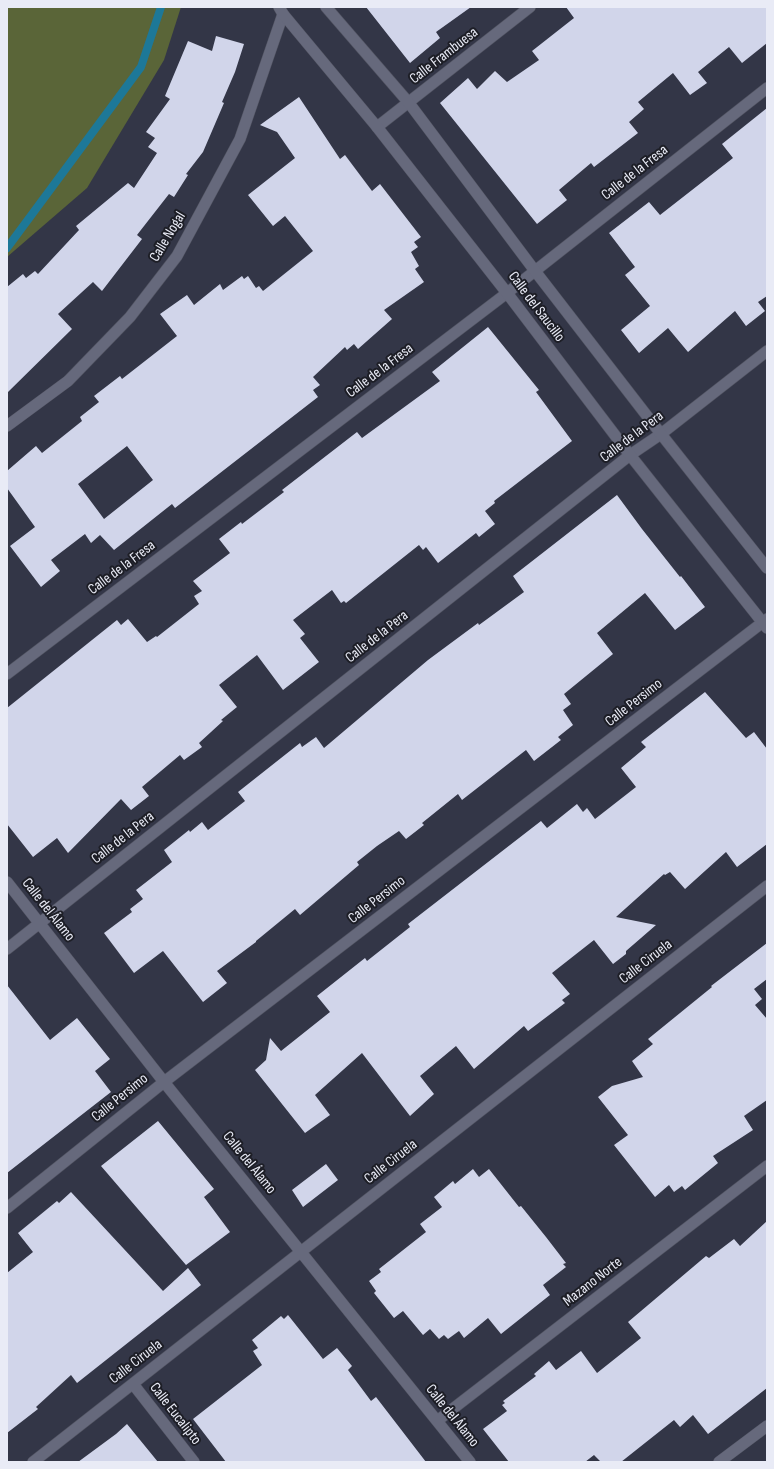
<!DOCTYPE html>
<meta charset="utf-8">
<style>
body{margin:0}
#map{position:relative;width:774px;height:1469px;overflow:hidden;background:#333647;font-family:"Sofia Sans Condensed",sans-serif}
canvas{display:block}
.frame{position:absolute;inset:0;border:8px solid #e9ebf6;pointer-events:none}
</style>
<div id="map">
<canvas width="774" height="1469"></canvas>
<div class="frame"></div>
</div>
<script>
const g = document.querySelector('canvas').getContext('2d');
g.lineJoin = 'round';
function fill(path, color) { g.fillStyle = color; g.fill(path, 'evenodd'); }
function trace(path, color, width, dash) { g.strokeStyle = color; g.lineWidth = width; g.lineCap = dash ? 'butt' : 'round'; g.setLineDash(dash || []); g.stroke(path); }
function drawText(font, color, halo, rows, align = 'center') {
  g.font = font + ' "Sofia Sans Condensed",sans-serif'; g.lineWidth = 4; g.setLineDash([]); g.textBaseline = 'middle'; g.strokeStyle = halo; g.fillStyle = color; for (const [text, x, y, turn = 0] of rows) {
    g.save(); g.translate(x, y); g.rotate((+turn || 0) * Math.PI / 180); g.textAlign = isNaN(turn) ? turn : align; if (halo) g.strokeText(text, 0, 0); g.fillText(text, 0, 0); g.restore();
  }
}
const green = new Path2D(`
 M7 7H181L164 60 87 188 7 257Z`);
const stream = new Path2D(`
 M7 248 141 67 161 7`);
const building = new Path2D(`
 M366 7H471L436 32 440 38 410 63Z
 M566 7H767V43L742 63 729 47 698 72 707 83 690 95 673 73 638 102 644 109 629 122 638 133 594 167 591 163 559 190 567 200 537 224 440 103 468 78 477 89 495 71 507 82 539 60 532 51 574 18Z
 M216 36 244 44 235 72 222 102 224 103 203 152 186 174 188 175 174 197 169 194 137 235 142 239 102 291 93 282 58 314 72 329 7 393V287L23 274 26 278 35 271 38 274 79 230 76 226 128 183 134 188 157 153 148 147 155 138 146 132 170 99 165 96 188 41 212 51Z
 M299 97 340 159 345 155 372 191 380 184 421 237 414 242 418 247 411 252 419 266 415 269 424 282 384 310 392 319 358 349 354 344 347 350 345 347 313 377 320 385 313 390 318 397 175 508 172 504 114 550 100 535 91 543 85 534 51 560 60 571 41 587 10 546 35 527 7 488V471L36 446 42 453 82 421 80 417 99 402 94 396 120 376 122 379 177 336 160 314 187 295 194 305 220 284 223 290 242 276 244 279 248 276 256 288 259 286 263 291 313 251 285 216 273 226 248 195 295 158 277 132 260 125ZM127 446 153 480 104 519 78 484Z
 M767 108V296L758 302 765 311 746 326 735 311 688 352 668 328 639 353 621 330 650 306 625 275 635 267 609 233 649 202 660 215 733 158 722 144Z
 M488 327 539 390 536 392 572 441 494 501 495 503 485 511 495 524 479 537 476 533 438 563 426 547 423 550 419 545 346 603 344 601 341 603 332 590 293 620 305 634 300 638 319 662 283 690 257 655 219 685 237 707 221 720 223 721 199 743 202 747 184 760 180 755 142 787 149 796 131 810 121 799 68 853 57 838 33 857 7 824V708L117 620 121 625 128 619 147 642 156 636 157 637 199 604 194 596 202 591 193 581 230 553 219 539 241 522 242 524 284 492 282 490 357 432 362 438 440 381 432 372Z
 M617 495 642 529 680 577 681 576 705 607 675 630 645 593 597 633 613 654 564 694 571 704 563 710 573 725 558 737 561 740 534 761 526 750 462 800 458 794 422 823 424 825 406 839 399 831 377 846 357 862 359 865 300 915 295 909 256 941V942L217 971 227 983 203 1002 163 951 134 973 104 933 132 912 130 909 143 899 136 890 172 862 164 850 189 830 190 832 202 822 208 830 245 801 238 792 300 743 302 747 316 737 324 748 428 660 478 623 479 625 524 592 513 576Z
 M705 692 746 738 754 732 767 749V844L737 867 726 852 685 889 670 872 665 875 664 874 616 917 656 925 626 951V954L613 964 594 940 552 973 570 994 562 1000 565 1003 528 1031 524 1026 474 1069 456 1046 420 1076 434 1094 410 1116 362 1053 315 1095 330 1115 305 1133 255 1070 266 1060 270 1038 281 1051 330 1012 317 996 365 958 367 961 410 927 408 924 541 821 547 828 577 804 583 812 587 808 595 819 636 787 621 768 646 747 641 742Z
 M767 943V979L754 989 762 999 755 1005 767 1019V1100L744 1116 753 1130 713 1156 718 1163 685 1190 682 1186 674 1192 669 1185 655 1197 614 1145 628 1135 598 1097 612 1086 643 1077 632 1061 653 1044 648 1039 712 987 711 986Z
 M7 985 50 1040 77 1018 110 1059 95 1071 111 1092 7 1173Z
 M158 1121 214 1189 204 1197 230 1232 186 1265 101 1166Z
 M326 1164 338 1180 303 1207 292 1190Z
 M473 1169 479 1177 489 1169 519 1207 521 1206 546 1237 566 1263 563 1264 566 1267 543 1285 550 1295 501 1334 488 1318 464 1338 459 1331 448 1339 444 1335 439 1339 430 1329 423 1335 403 1311 394 1318 374 1293 376 1291 369 1281 381 1272 379 1269 426 1232 420 1224 442 1207 434 1197 453 1181 455 1184Z
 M71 1192 163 1291 188 1268 201 1285 77 1383 71 1375 36 1407 38 1409 7 1433V1273L33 1252 18 1233 57 1201 59 1203Z
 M767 1221V1388L708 1434 693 1415 680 1427 674 1420 621 1462H601L594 1455 585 1462H509L483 1429 507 1411 502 1405 505 1403 503 1401 536 1376 534 1374 549 1361 556 1370 581 1351 597 1373 641 1338 628 1322 706 1256 709 1258 734 1239 740 1246Z
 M288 1315 323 1359 337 1348 352 1366 348 1370 371 1401 376 1397 426 1462H226L193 1419 262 1365 253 1351 258 1348 252 1340 281 1316 284 1319Z
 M127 1424 158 1462H78L116 1434Z`);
const minor = new Path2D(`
 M377 127 530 7
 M7 426 68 381 130 317 177 256 240 139 283 14
 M7 674 507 293 767 88
 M7 882 164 1082 470 1462
 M7 949 630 455 661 434 767 351
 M7 1208 164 1082 767 619
 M133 1384 194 1462
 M437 1421 767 1166
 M33 1462 767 886
 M719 1462 767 1426`);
const tertiary = new Path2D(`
 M279 7 283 14 377 127 507 293 630 455 767 628
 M326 7 409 103 535 271 661 434 767 568`);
const streetNames = [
 ["Calle Frambuesa",444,56,-38],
 ["Calle de la Fresa",635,173,-38],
 ["Calle Nogal",168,237,-59],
 ["Calle del Saucillo",536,307,53],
 ["Calle de la Fresa",380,371,-37],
 ["Calle de la Pera",632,437,-37],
 ["Calle de la Fresa",122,568,-37],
 ["Calle de la Pera",377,637,-38],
 ["Calle Persimo",634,703,-38],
 ["Calle de la Pera",123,838,-38],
 ["Calle Persimo",377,900,-38],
 ["Calle del Álamo",48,910,52],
 ["Calle Ciruela",646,962,-38],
 ["Calle Persimo",120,1098,-39],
 ["Calle Ciruela",391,1162,-38],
 ["Calle del Álamo",249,1163,51],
 ["Mazano Norte",593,1282,-38],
 ["Calle Ciruela",136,1362,-38],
 ["Calle Eucalipto",175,1414,52],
 ["Calle del Álamo",452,1416,51]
];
fill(green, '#5a6538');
trace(stream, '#1d7898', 8);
fill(building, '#d1d5ea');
trace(minor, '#515361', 12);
trace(tertiary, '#515361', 12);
trace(minor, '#66697c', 11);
trace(tertiary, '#66697c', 11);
drawText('15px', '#e9ebf6', '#1d1e26', streetNames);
</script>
